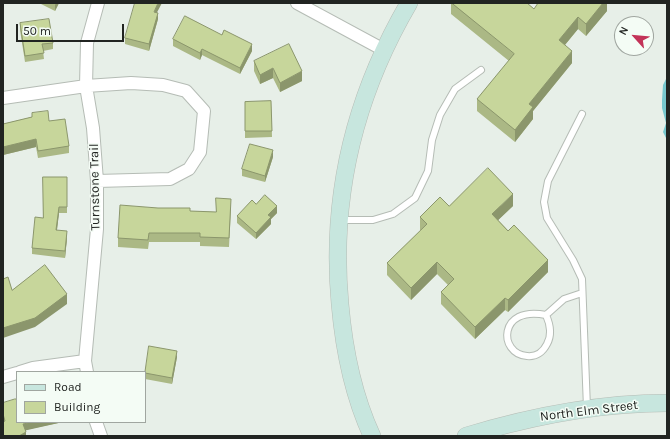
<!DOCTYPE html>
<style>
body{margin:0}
#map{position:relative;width:670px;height:439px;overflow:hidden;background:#e7efe8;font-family:Karla,sans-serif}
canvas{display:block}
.frame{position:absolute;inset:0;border:4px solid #212421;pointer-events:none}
.legend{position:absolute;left:16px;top:371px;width:130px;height:52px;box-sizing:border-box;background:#f4fcf5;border:1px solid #a0a6a0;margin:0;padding:5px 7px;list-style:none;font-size:12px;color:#212421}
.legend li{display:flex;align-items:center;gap:8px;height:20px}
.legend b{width:20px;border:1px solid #a0a6a0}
.north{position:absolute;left:614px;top:16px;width:40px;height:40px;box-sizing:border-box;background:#f4fcf5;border:1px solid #a0a6a0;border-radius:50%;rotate:297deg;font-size:11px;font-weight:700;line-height:16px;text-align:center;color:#212421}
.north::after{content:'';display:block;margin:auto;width:14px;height:18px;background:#c33358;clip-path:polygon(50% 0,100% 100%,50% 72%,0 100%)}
.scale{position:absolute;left:16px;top:24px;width:108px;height:18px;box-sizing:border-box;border:2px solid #212421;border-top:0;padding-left:5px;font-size:12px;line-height:14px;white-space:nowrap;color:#212421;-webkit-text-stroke:3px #f4fcf5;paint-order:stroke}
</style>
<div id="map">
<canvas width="670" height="439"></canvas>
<div class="frame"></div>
<ul class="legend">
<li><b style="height:5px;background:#c7e6de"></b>Road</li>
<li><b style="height:11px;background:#c7d69b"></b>Building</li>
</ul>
<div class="north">N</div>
<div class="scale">50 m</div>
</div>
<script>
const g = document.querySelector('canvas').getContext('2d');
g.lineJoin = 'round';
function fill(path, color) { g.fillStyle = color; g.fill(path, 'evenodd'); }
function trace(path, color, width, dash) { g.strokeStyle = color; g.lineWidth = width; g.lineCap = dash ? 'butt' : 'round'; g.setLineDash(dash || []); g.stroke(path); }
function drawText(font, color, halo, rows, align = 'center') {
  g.font = font + ' Karla,sans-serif'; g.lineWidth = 3; g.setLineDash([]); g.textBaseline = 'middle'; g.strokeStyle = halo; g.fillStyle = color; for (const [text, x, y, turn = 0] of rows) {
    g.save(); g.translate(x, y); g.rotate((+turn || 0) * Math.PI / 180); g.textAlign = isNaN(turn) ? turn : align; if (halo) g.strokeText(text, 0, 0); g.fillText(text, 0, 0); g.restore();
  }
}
const water = new Path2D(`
 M667 77V140L663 132 666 123 662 108V100L663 85Z`);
const lane = new Path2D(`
 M582 114 548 181 544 202 547 218 573 260 582 279 587 408
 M340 220H373L393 214 415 198 428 171 432 140 440 115 455 89 481 70
 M546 315C550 324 552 335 547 344 543 352 536 357 527 356 498 354 498 305 546 315L564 299 582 293`);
const street = new Path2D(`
 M297 3 384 50
 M3 98 86 86 131 83 163 85 186 91 204 111 200 152 189 169 170 179 97 181
 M20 372 33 368 85 361
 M87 372 85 361 97 229V181L93 128 86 86 87 43 98 3
 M3 377 17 373
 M96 422 101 436`);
const secondary = new Path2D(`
 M372 436C353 395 344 350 340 304 330 196 354 97 409 3
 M466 436C532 416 598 403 667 403`);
const wall = new Path2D(`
 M39 3H59L55 11Z
 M451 3H527L534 9 607 3V11L586 36 578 29 565 45 572 63 533 111V119L515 142 477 111V99L509 61 451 14Z
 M157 12 158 19 149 51 125 44V38Z
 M20 23 53 43V49L43 51 44 59 25 62 20 30Z
 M173 39 252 51 240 74 202 55 200 60 173 46Z
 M254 61 302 81 280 92 273 78 260 84 254 71Z
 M271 101 272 137 245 138V102Z
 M32 113 49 121 69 146V153L38 158 36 147 3 155V124L32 117Z
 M273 157 265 182 242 176V169Z
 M67 177V213H59L57 230 67 238 65 258 32 254V248L43 218Z
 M256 204 277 213 271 219V224L256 239 237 223V216Z
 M449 206H513L498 220 548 272 508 312 505 310 475 339 441 304V292L448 285 437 274 411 300 387 275V263L421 230H420V217Z
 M231 208 229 247 200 246V242H149L148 249 118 247V238L190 211 216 212Z
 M177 357 172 384 145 379V372Z
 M3 403 63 422 25 430 26 436 3 422Z`);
const shadedWall = new Path2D(`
 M56 3H59L55 11V5Z
 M158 3H162L154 18V12Z
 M603 3H607V11L586 36V24Z
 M158 13V19L149 51V44Z
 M578 17V29L559 52V40Z
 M252 44V51L240 74V68Z
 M202 49V55L200 60V53Z
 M572 51V63L533 111V119L515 142V130L529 104Z
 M273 68V78L260 84V75Z
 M302 71V81L280 92V83Z
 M36 139V147L3 155V147Z
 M273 150V157L265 182V176Z
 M513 194V206L492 226V214Z
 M277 206V213L271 219V224L256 239V233L268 215Z
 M59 207V213L56 237V230Z
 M67 231V238L65 258V251Z
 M548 260V272L508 312V300Z
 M437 262V274L411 300V288Z
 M67 294V304L35 327 3 338V328Z
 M505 298V310L475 339V327Z
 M177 351V357L172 384V378Z
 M33 422H63L23 431V424Z
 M26 432V436H18Z`);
const building = new Path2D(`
 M135 3H158L154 12 158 13 149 44 125 38Z
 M452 3H527L534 9 538 3H603L586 24 578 17 559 40 572 51 529 104 533 107 515 130 477 99 514 54Z
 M185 16 222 35 224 30 252 44 240 68 202 49 200 53 173 39Z
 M49 19 53 43 42 44 44 53 25 56 20 23Z
 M289 44 302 71 280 83 273 68 260 75 254 61Z
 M271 101 272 131H245V102Z
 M48 111 49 121 65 119 69 146 38 151 36 139 3 147V124L32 117V113Z
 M250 144 273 150 265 176 242 169Z
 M488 168 513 194 492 214 508 231 514 225 548 260 508 300 505 298 475 327 441 292 454 279 437 262 411 288 387 263 427 224 420 217 440 197 449 206Z
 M43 177H67V207H59L56 230 67 231 65 251 32 248 35 217 43 218Z
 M265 195 277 206 268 215 271 217 256 233 237 216 252 200 256 204Z
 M216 198 231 199 229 238 200 237V233H149L148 240 118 238 120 205 158 208H190V211L216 212Z
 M45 265 67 294 35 318 3 328V279L8 277 12 290Z
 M149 346 177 351 172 378 145 373V372Z
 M15 399H17V422H33L23 424 26 432 19 436H3V422L5 421 3 414V403Z`);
const streetNames = [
 ["Turnstone Trail",95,187,-91],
 ["North Elm Street",589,411,-7]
];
fill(water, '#77c8ce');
trace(lane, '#b5bcb5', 8);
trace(street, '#b5bcb5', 14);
trace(secondary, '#b5bcb5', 18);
trace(lane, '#fff', 6);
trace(street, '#fff', 12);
trace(secondary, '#c7e6de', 17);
fill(wall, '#abb885');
fill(shadedWall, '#8b966c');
fill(building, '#c7d69b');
trace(building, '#8b966c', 1);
drawText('13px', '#212421', '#f4fcf5', streetNames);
</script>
